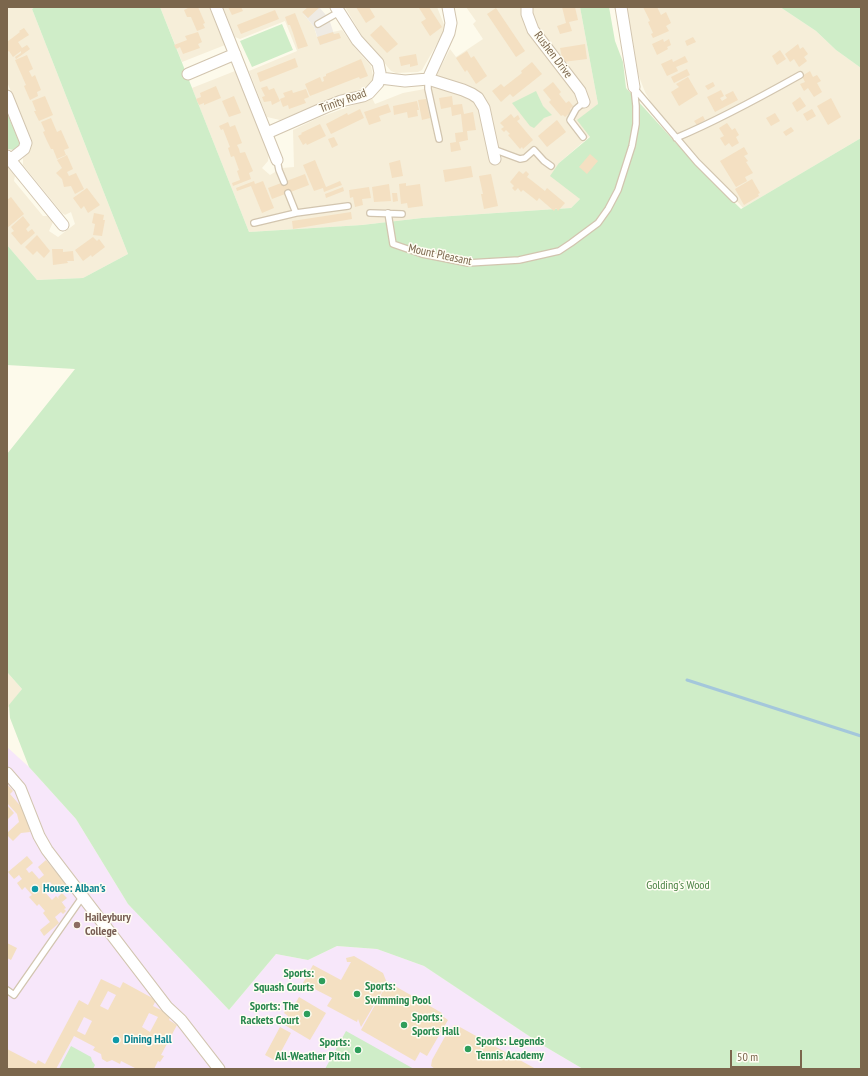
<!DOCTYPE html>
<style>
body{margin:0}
#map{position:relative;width:868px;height:1076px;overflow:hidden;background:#fdfaeb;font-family:"PT Sans Narrow",sans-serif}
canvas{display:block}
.frame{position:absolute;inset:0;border:8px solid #7b664c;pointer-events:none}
.scale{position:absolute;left:730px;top:1050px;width:72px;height:18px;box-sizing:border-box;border:2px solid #7b664c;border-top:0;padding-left:5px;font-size:12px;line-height:14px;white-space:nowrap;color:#7b664c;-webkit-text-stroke:3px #fffdf3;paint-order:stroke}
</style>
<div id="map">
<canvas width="868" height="1076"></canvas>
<div class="frame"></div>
<div class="scale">50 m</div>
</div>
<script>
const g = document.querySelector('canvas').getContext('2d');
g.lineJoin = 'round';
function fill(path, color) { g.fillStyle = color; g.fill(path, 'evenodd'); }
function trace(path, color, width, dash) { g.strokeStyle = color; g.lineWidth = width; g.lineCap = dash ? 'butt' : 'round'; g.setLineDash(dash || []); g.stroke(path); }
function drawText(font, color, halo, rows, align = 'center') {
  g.font = font + ' "PT Sans Narrow",sans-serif'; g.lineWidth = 3; g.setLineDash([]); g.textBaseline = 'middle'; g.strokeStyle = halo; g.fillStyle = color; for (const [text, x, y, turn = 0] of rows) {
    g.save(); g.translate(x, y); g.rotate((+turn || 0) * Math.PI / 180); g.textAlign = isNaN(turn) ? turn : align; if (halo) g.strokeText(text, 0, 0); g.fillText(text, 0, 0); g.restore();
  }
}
const residential = new Path2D(`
 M7 7H35L32 9 128 254 83 278 37 280 7 245V166L15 176 14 181 43 216H48L53 222 49 231 58 237 75 224 71 212 65 215 62 213 23 165V158L30 151 32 144 31 138 7 82Z
 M160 7H209L225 45 182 62Z
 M223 7H308L302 12 314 27 317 37 335 40 333 32 342 30 355 48 371 66 373 76 372 82 365 88 337 97 280 120 267 117 249 71 297 51 285 21 240 39 235 37Z
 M345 7H437L445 27 443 33 422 70 418 72 396 73 391 71 362 36Z
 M466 7H580L598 104 590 136 559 163 580 199 571 208 422 218 362 225 249 232 192 88 235 71 269 153 268 161 262 168 270 175 282 168 294 167 293 130 318 118 372 98 375 104 403 93 430 88 450 49 456 57 483 39 473 24 476 21Z
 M627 7H780L816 31 836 50 861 68V138L743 208 669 124 652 104 645 92 638 74Z
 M7 672 22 689 7 709Z`);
const industrial = new Path2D(`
 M308 7H319L326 15 330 22 336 40 320 45 314 27 302 12Z`);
const education = new Path2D(`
 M7 747 29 767 76 819 128 904 229 1010 276 954 308 960 337 946 377 949 424 966 544 1046 583 1069H7Z`);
const green = new Path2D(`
 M35 7H160L249 232 362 225 422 218 571 208 580 199 550 176 559 163 590 137 577 120 598 104 580 7H609L615 41 623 62 626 88 695 164 741 209 861 138V1069H583L544 1046 424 966 377 949 337 946 308 960 276 954 229 1010 128 904 76 819 29 767 10 718 9 705 22 689 7 672V454L75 369 7 365V245L37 280 83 278 128 254 32 9Z
 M780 7H861V68L836 50 816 31Z
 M282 24 293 50 252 67 240 41Z
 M536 91 543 106 552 115 544 118 534 128 530 126 512 103Z
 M7 113 12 125H15L23 143 14 150 7 149Z
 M346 1031 414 1069H325Z
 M71 1046 91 1057 92 1061 95 1065 93 1069H59Z`);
const stream = new Path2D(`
 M687 680 861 736`);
const building = new Path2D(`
 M188 7H198L205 23 203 24 205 28 197 31 191 17H187L184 10 188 8Z
 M228 7H241L243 11 232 15Z
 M308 7H320L308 18 302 12Z
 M356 7H369L375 17 366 23Z
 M421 7H429L442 27 430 36 421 22 426 19 419 8Z
 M562 7H575L578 20 569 22 572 31 560 34 557 26 566 23Z
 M643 7H657L661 15 666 12 671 23 666 26 669 31 653 38 651 34 653 33 648 22 650 21Z
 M496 8 525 51 516 57 487 14Z
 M275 10 279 19 241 34 237 25Z
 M295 13 308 46 298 49 293 33 290 25H288L285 17Z
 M381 25 398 44 387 53 370 35Z
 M24 28 29 35 18 42 22 48 27 45 30 49 16 59 15 57 21 53V51L13 57 9 51 7 52V42L20 32 19 31Z
 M198 32 202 42 198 44 200 48 183 54 180 47 176 49 174 45 187 40 185 36Z
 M333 32 334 34 339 33 341 38 320 45 317 37Z
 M693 37 696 42 687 46 685 41Z
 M663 39 664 42 669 39 671 45 667 47 668 49 657 55 652 44Z
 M585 44 587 59 563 62 560 48Z
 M798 44 800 49 803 47 808 54 804 57 807 61 799 67 794 59 790 62 785 54Z
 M780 50 786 59 777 65 772 56Z
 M467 51 471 58 474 56 487 76 476 84 467 70 465 72 456 58Z
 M416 54 418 65 410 67V64L401 66 399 57Z
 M27 55 33 69 29 71 32 77 35 75 41 90 37 92 38 96 30 100 24 86 26 85 15 60Z
 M685 56 688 62 676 67 678 71 667 76 661 64 672 59 673 62Z
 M295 58 298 67 260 82 257 73Z
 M361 59 368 76 360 79 359 77 310 96 305 84 320 77 322 82 324 81 323 77 326 76V74Z
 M532 62 542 74 513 97 510 94 501 102 492 91 501 84 504 87 522 73 521 71Z
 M687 69 690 75 674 83 671 77Z
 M810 71 813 77 817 75 821 81 817 83 822 92 814 97 808 88 804 91 800 84 805 82 802 76Z
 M688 77 698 94 679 106 671 92 679 87 676 84Z
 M553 82 561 92 559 94 566 103 569 101 573 106 570 109 572 111 565 117 563 115 561 116 549 102 551 100 543 90Z
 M713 82 715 86 708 90 705 86Z
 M216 86 221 98 204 105V103L199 105 196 99 201 97 200 93Z
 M267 86 269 90 274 88 280 101 272 105 271 101 264 102 262 97 265 96 261 88Z
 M306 89 309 97 304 99 306 103 289 109 288 105 283 107 280 99 285 97 283 93 292 90 293 93Z
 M721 90 724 96 720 98 722 101 727 98 725 95 733 91 738 100 715 112 707 97Z
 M45 96 53 115 39 121 34 111H36L32 101Z
 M234 96 241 113 229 117 222 101Z
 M452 96 453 105 462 104 464 114 473 112 476 130 467 131 468 140 459 142 461 150 451 152 450 143 456 142 455 133 463 132 461 114 452 116 451 107 441 109 439 98Z
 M800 97 806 106 797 112 792 103Z
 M831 98 841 117 828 125 817 106Z
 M426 99 430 118 422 120 418 100Z
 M417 101 419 110H417L418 116 408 118 407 112 394 115 393 106Z
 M388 104 391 112 379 116 381 121 369 125 364 112Z
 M360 109 364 118 331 134 326 124 347 113 348 115Z
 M812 109 816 116 807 121 803 114Z
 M775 113 780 121 771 126 766 118Z
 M511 114 514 118 518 115 520 119 517 121 533 140 523 149 522 147 520 149 508 135 510 134 506 130 504 132 501 129 504 127 500 123Z
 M703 116 705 120 697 125 694 121Z
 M51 118 57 132 61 130 69 148 64 150 66 155 57 159 53 149H51L47 141 43 132 45 131 41 122Z
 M557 120 566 132 547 147 538 136Z
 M228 122 230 127 235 125 242 143 237 145 239 149 240 153 245 152 253 171 249 173 251 179 233 186 232 183 240 180 237 171 239 170 234 156 231 157 228 148 230 147 223 129 221 130 219 126Z
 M727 123 732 130 735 128 739 135 736 137 739 143 732 147 729 143 725 146 720 138 724 136 719 128Z
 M320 124 326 136 307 145 306 143 303 145 298 136 302 134 301 133Z
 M791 127 794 131 786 136 783 132Z
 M334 137 338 145 332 148 328 139Z
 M744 147 748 154 744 156 748 161 746 162 753 173 745 177 747 181 736 187 720 161Z
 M590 154 598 161 587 174 579 167Z
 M67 155 73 169 67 172 69 176 76 173 84 189 75 194 71 186 64 187 62 179 56 173 62 168 57 160Z
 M315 160 326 187 340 181 342 185 324 192 323 188 314 191 303 165Z
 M400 160 403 176 392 178 389 163Z
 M471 166 473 177 445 182 443 170Z
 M519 171 523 174 526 171 529 174 527 177 531 180 545 191 547 188 565 203 558 211 556 208 554 211 539 198 537 201 523 190 521 192 518 188 515 191 512 188 514 186 510 182Z
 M305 174 309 185 272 199 268 188Z
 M491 174 498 206 484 209 481 194H483L479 176Z
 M752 179 760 193 758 194 759 196 744 205 735 189Z
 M254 181 255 184 263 181 274 208 262 213 251 186 237 191 236 188Z
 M406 183V186L420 184 423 206 408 208 407 203 401 204 399 184Z
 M389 184 391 201 374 202 372 187Z
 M343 187 344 191 326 198 325 194Z
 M369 187 371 198 362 199 363 205 355 207 353 197 350 198 349 190Z
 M87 188 100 205 88 213 84 206 81 209 73 198Z
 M392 193H397L398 201 393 202Z
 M11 197 24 214 7 228V200Z
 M351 212 352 219 293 229 292 221Z
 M94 213 104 215 103 220H105L102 236 93 235 95 224 92 223Z
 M23 216 30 225 26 229 28 232 32 229 35 233 21 245 11 233 14 231 11 227Z
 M37 235 50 251 44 258 37 251 33 255 25 247Z
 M93 237 97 241 99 239 105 247 92 257 91 255 83 261 75 250Z
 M52 249H63V252L73 251 74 261H67L68 263 53 265Z
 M7 784 13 791 10 794 25 811 30 832 21 833 13 841 7 835V833L19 822 17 814 7 803Z
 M7 805 14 813 7 820Z
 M27 856 33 863 26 869 29 873 32 871 39 879 44 875 38 867 46 860 66 884 57 891 50 882 42 889 52 900 56 896 59 899 58 897 62 893 67 898 62 902 61 901 66 908 64 909 66 911 63 914 61 912 55 917 59 923 44 936 40 930 50 922 43 913 45 911 39 904 37 906 29 897 32 895 25 887 22 890 17 883 22 879 19 875 14 879 8 872Z
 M7 943 17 948 11 960 7 958Z
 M354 956 383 973 387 983 361 1027 358 1019 357 1022 327 1006 332 998 303 983 313 965 341 980 351 962H347L346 958Z
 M101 979 120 988 123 982 156 1000 153 1006 171 1015 169 1020 177 1025 161 1055 164 1056 160 1062 158 1061 154 1069H137L121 1061 120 1064 112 1060 107 1062 102 1059 101 1054 93 1050 95 1047 74 1036 56 1069H7V1049L36 1064 38 1060 45 1064 79 1000 88 1005ZM108 991 116 995 108 1010 100 1006ZM149 1013 158 1017 150 1032 142 1027ZM84 1017 92 1021 85 1035 77 1031Z
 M388 982 442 1013 441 1015 448 1020 427 1056 420 1052 415 1061 361 1030Z
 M299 997 326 1013 310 1040 283 1024 288 1016 284 1013 290 1002 295 1004Z
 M454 1025 458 1026 536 1069H435L431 1066 432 1060 447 1033Z
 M280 1027 291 1033 276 1061 265 1055Z`);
const lane = new Path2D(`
 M318 24 339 12
 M428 79V89L439 139
 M634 88 697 162 734 199
 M583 137 570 120 576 109 584 102
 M676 138C719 120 759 98 800 75
 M493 149 520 159 525 158 534 150 544 161 551 166
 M277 160 279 170 284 182
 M288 193 296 213
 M370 213 402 214
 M388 213 393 244 422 254 468 263 519 260 559 251 571 243 598 223 608 209 618 190 632 146 636 124V106L634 87
 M254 223 296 213 348 206
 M7 990 14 995 83 896`);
const street = new Path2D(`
 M216 7 277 160
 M527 7V14L533 30 580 91 584 102
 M621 7 634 87
 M188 74 235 54
 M380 78 405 81 428 79 463 90 472 94 478 98 484 108 495 159
 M428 79 449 33 451 23 448 7
 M7 96 26 143 24 149 10 160
 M267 133 326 107 341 101 363 96 369 93 378 83 380 73 378 63 357 40 336 7
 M7 156 63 225
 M7 773 20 788 39 836 47 850 167 1007 181 1020 219 1069`);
const markers = [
 [35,889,4,"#0f9aa8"],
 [77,925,4,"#8d6e63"],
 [322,981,4,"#2e9e5b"],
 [357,994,4,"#2e9e5b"],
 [307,1014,4,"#2e9e5b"],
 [404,1025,4,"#2e9e5b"],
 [116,1040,4,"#0f9aa8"],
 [468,1049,4,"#2e9e5b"],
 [358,1050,4,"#2e9e5b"]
];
const streetNames = [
 ["Rushen Drive",553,55,53],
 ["Trinity Road",343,101,-20],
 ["Mount Pleasant",440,255,12]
];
const parkNames = [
 ["Golding's Wood",678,886]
];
const cultureNames = [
 ["House: Alban's",43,889],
 ["Dining Hall",124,1040]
];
const educationNames = [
 ["Haileybury",85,918],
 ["College",85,932]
];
const leisureNames = [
 ["Sports:",314,974],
 ["Squash Courts",314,988],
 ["Sports:",365,987,"left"],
 ["Swimming Pool",365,1001,"left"],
 ["Sports: The",299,1007],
 ["Rackets Court",299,1021],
 ["Sports:",412,1018,"left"],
 ["Sports Hall",412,1032,"left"],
 ["Sports: Legends",476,1042,"left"],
 ["Tennis Academy",476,1056,"left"],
 ["Sports:",350,1043],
 ["All-Weather Pitch",350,1057]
];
fill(residential, '#f6eed9');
fill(industrial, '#efebe4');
fill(education, '#f7e7fa');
fill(green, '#cfedc8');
trace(stream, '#a4c7db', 3);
fill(building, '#f4e0c2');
trace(lane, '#d2c5af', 8);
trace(street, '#d2c5af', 13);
trace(lane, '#fff', 5.5);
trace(street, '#fff', 11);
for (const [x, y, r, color] of markers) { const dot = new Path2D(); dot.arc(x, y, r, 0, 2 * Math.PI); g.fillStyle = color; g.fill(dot); trace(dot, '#fffdf3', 1.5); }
drawText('12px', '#7b664c', '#fffdf3', streetNames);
drawText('12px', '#498142', '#fffdf3', parkNames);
drawText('bold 12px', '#0d838f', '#fffdf3', cultureNames, 'left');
drawText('bold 12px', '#785e54', '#fffdf3', educationNames, 'left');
drawText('bold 12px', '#27864d', '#fffdf3', leisureNames, 'right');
</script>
